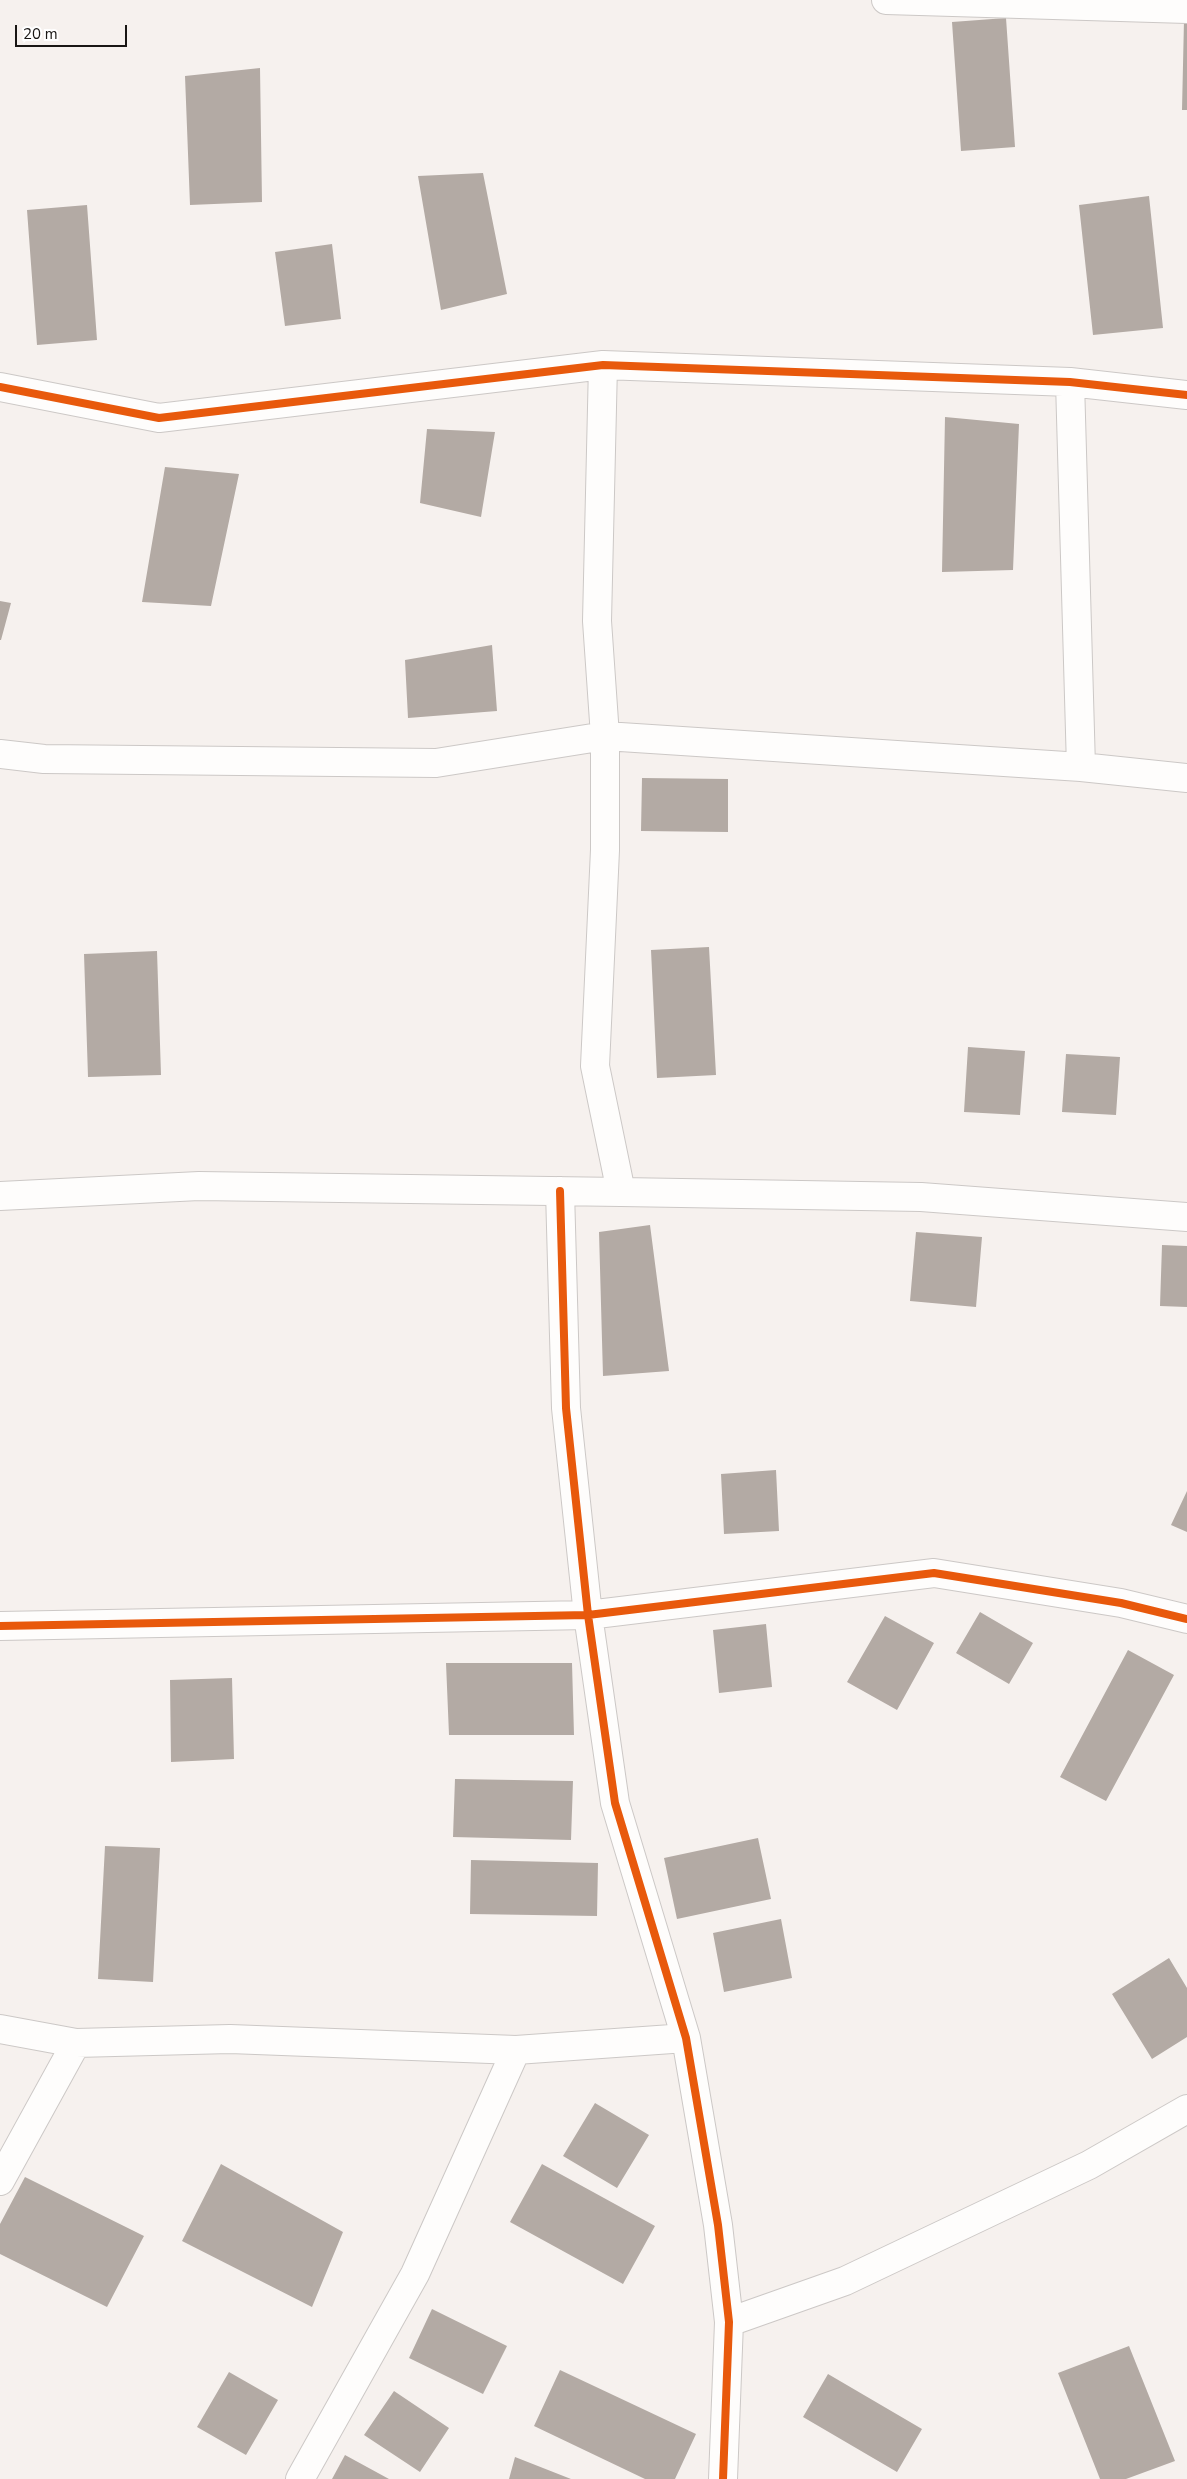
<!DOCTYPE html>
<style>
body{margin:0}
#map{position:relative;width:1187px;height:2479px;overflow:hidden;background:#f6f1ee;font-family:"Nunito Sans",sans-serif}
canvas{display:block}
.scale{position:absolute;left:15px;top:25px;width:112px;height:22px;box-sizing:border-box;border:2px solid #191614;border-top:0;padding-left:6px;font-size:15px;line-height:18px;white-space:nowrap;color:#191614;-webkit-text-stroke:4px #fff;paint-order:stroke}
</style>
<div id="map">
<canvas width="1187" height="2479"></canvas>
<div class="scale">20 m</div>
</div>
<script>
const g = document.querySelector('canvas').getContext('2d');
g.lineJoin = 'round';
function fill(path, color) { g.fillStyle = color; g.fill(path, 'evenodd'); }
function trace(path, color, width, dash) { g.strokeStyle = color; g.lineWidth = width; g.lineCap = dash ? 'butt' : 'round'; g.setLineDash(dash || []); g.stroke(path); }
const building = new Path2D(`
 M1006 18 1015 147 961 151 952 22Z
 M1184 20H1187V110H1182Z
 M260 68 262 202 190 205 185 76Z
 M483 173 507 294 441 310 418 176Z
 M1149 196 1163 328 1093 335 1079 205Z
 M87 205 97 340 37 345 27 210Z
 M332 244 341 319 285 326 275 252Z
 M945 417 1019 424 1013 570 942 572Z
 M427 429 495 432 481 517 420 503Z
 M165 467 239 474 211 606 142 602Z
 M0 601 11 603 1 640H0Z
 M492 645 497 711 408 718 405 660Z
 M642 778 728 779V832L641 831Z
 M709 947 716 1075 657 1078 651 950Z
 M157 951 161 1075 88 1077 84 954Z
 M968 1047 1025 1051 1020 1115 964 1112Z
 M1066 1054 1120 1057 1116 1115 1062 1112Z
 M650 1225 669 1371 603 1376 599 1232Z
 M916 1232 982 1237 976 1307 910 1301Z
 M1162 1245 1187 1246V1307L1160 1306Z
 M776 1470 779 1531 724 1534 721 1474Z
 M1187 1491V1532L1171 1525Z
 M980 1612 1033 1643 1009 1684 956 1653Z
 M885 1616 934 1643 897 1710 847 1682Z
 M766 1624 772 1687 719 1693 713 1630Z
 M1128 1650 1174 1675 1106 1801 1060 1777Z
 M446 1663H572L574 1735H449Z
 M232 1678 234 1759 171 1762 170 1680Z
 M455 1779 573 1781 571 1840 453 1837Z
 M758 1838 771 1899 677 1919 664 1858Z
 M105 1846 160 1848 153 1982 98 1979Z
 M471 1860 598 1863 597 1916 470 1914Z
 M781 1919 792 1978 724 1992 713 1933Z
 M1169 1958 1187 1988V2037L1152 2059 1112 1994Z
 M595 2103 649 2135 617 2188 563 2156Z
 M221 2164 343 2232 312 2307 182 2241Z
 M542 2164 655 2226 623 2284 510 2222Z
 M25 2177 144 2236 107 2307 0 2254V2224Z
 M432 2309 507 2346 483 2394 409 2358Z
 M1129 2346 1175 2461 1126 2479H1100L1058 2373Z
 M560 2370 696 2434 675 2479H645L534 2426Z
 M229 2372 278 2400 246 2455 197 2427Z
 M828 2374 922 2429 897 2472 803 2417Z
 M394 2391 449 2428 420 2472 364 2435Z
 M345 2455 389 2479H332Z
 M515 2457 571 2479H509Z`);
const street = new Path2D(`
 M886 0 1187 9
 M603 365 597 621 605 736 1081 767 1187 778
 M1070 382 1081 767
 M0 387 159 418 603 365 1070 382 1187 395
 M0 754 44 759 436 763 605 736V850L595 1066 621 1192
 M560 1191 566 1408 588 1615 615 1803 686 2038 718 2225 729 2322 723 2479
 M0 1196 199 1186 621 1192 921 1197 1187 1217
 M0 1626 588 1615 934 1573 1121 1603 1187 1619
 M0 2029 76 2043 230 2039 516 2050 686 2038
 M0 2181 76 2043
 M729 2322 845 2281 1089 2165 1187 2109
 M300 2479 415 2274 516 2050`);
const cycleway = new Path2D(`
 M0 387 159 418 603 365 1070 382 1187 395
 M560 1191 566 1408 588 1615 615 1803 686 2038 718 2225 729 2322 723 2479
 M0 1626 588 1615 934 1573 1121 1603 1187 1619`);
fill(building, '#b3aaa4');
trace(street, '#ccc8c6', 30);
trace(street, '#fefdfc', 28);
trace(cycleway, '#e8590c', 8);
</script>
